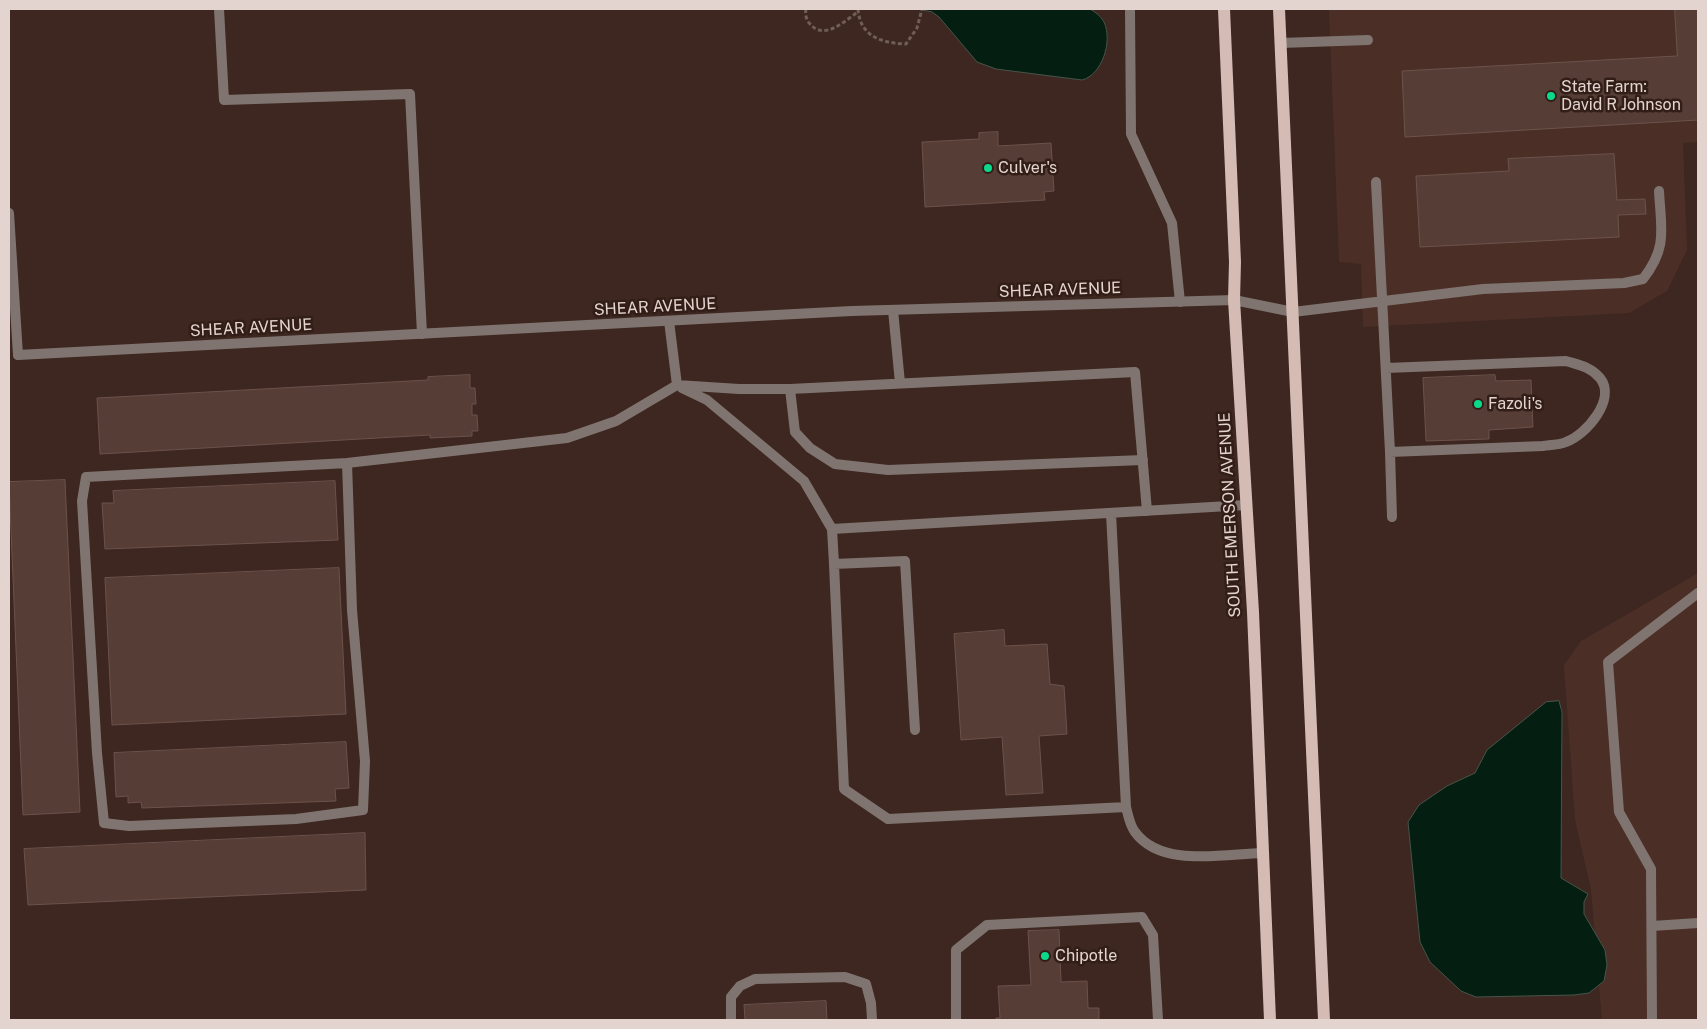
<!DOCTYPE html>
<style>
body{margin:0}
#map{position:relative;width:1707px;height:1029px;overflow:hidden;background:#3d2720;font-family:"Public Sans",sans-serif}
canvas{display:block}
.frame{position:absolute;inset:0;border:10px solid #e3d4d0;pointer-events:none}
</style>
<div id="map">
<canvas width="1707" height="1029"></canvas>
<div class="frame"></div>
</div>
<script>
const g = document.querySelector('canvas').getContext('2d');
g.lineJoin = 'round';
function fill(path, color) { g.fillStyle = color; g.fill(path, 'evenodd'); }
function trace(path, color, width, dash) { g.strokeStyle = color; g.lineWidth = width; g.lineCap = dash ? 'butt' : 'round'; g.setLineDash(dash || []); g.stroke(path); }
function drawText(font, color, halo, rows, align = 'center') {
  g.font = font + ' "Public Sans",sans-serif'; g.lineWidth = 5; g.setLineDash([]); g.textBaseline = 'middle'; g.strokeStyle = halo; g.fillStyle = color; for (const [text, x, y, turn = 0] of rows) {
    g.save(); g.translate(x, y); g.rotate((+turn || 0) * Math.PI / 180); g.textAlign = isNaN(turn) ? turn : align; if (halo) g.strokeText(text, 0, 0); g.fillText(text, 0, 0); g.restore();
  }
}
const built = new Path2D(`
 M1329 9H1698V142L1683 143 1687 250 1667 291 1629 313 1363 327 1361 264 1339 262Z
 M1698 573V1020H1602L1591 889 1575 820 1564 665 1581 641Z`);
const water = new Path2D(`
 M917 9H1090C1095 12 1101 16 1104 22 1113 41 1102 75 1082 80L996 69 977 62 939 17 932 12Z
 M1559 701 1562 712 1561 878 1588 894 1584 902V914L1605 950 1607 965 1604 981 1589 993 1574 995 1476 997 1461 991 1430 962 1420 942 1408 822 1419 805 1447 786 1475 773 1487 750 1546 702Z`);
const building = new Path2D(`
 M1675 9H1698V120L1405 137 1402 71 1677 56Z
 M998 132V146L1051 143 1054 191 1044 192 1045 200 925 207 922 142 979 139V133Z
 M1614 154 1617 200 1645 199 1646 214 1618 215 1619 237 1420 247 1416 176 1509 171 1508 159Z
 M470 375V388H475L476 404H472V415H477L478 431H472V436L430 438V435L100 454 97 398 428 380V377Z
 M1495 375 1496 381 1531 380 1533 427 1489 430V439L1426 441 1423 378Z
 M65 480 80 812 23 815 9 482Z
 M335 481 338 540 105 549 102 503H114L113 491Z
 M339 568 346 714 112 725 105 578Z
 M1004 630 1005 646 1047 644 1050 684 1064 686 1067 734 1039 736 1043 793 1006 795 1002 737 961 740 954 634Z
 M346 742 349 788 335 789 336 801 142 808 141 802 128 803V796L116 797 114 753Z
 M365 833 366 890 28 905 24 849Z
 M1059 930 1061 982 1087 981 1088 1008H1099V1020H996V1018H1000L998 986 1031 985 1028 931Z
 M826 1001 827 1020H745L744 1005Z`);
const path = new Path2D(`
 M806 9C805 14 806 20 810 24 824 41 845 21 859 11
 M858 9C860 37 882 43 906 44L917 28 922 9`);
const service = new Path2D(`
 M219 9 224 100 410 94 422 334
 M1130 9 1131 134 1172 223 1180 302
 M1281 43 1368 40
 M1376 182 1390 452 1543 446C1550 445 1559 445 1566 442 1586 435 1617 399 1600 378 1591 367 1579 365 1566 361L1386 368
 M9 213 18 355
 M893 310 900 383
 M1293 312 1483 289 1624 283 1643 279C1668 247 1661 229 1659 191
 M677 385 739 389H790L1135 372 1147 511
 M682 388 707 400 804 481 832 529
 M790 389 795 432 810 448 835 464 888 470 1143 460
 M1390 452 1392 517
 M347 463 86 477 82 501 97 753 104 823 129 826 296 819 363 810 365 761 352 610 347 463 567 438 616 421 677 385 669 321
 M1111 513 1126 807C1128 815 1130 826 1135 832 1161 868 1224 854 1262 853
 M834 564 844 789 888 819 1126 807
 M915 730 905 561 834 564 832 529 1246 505
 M1652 926 1698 923
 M731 1020V997L740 986 755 979 845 977 866 984 871 1003 872 1020
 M956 1020V950L987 925 1142 917 1153 935 1158 1020
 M1652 1020 1651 869 1619 812 1608 662 1698 593`);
const minor = new Path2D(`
 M18 355 852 311 1234 300 1293 312`);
const primary = new Path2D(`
 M1224 9 1235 262 1234 300 1253 612 1270 1020
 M1279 9 1324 1020`);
const markers = [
 [1551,96,5,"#0ad98b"],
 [988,168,5,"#0ad98b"],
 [1478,404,5,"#0ad98b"],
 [1045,956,5,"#0ad98b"]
];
const poiNames = [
 ["State Farm:",1561,87],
 ["David R Johnson",1561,105],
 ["Culver's",998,168],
 ["Fazoli's",1488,404],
 ["Chipotle",1055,956]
];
const streetNames = [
 ["SHEAR AVENUE",1060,290,-2],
 ["SHEAR AVENUE",655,307,-3],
 ["SHEAR AVENUE",251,328,-3],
 ["SOUTH EMERSON AVENUE",1230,515,-93]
];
fill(built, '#4b2f26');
fill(water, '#041e11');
trace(water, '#47554a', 1);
fill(building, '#563e37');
trace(building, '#6b524b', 1);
trace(path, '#705d57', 3, [4, 2.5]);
trace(service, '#807471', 10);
trace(minor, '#807471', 10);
trace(primary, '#d4bcb4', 12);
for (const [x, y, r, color] of markers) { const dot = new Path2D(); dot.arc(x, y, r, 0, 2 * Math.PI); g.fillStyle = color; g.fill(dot); trace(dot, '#321d17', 2); }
drawText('16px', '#e3d4d0', '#321d17', poiNames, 'left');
drawText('16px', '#e3d4d0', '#321d17', streetNames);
</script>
